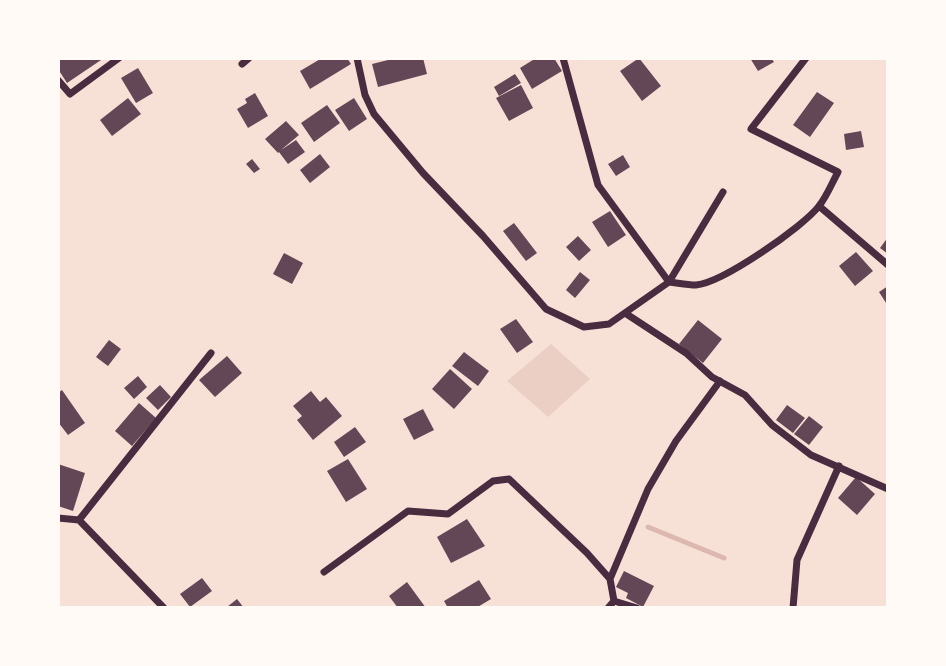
<!DOCTYPE html>
<style>
body{margin:0}
#map{position:relative;width:946px;height:666px;overflow:hidden;background:#f7e1d7;font-family:"Golos Text",sans-serif}
canvas{display:block}
.frame{position:absolute;inset:0;border:60px solid #fffaf5;pointer-events:none}
</style>
<div id="map">
<canvas width="946" height="666"></canvas>
<div class="frame"></div>
</div>
<script>
const g = document.querySelector('canvas').getContext('2d');
g.lineJoin = 'round';
function fill(path, color) { g.fillStyle = color; g.fill(path, 'evenodd'); }
function trace(path, color, width, dash) { g.strokeStyle = color; g.lineWidth = width; g.lineCap = dash ? 'butt' : 'round'; g.setLineDash(dash || []); g.stroke(path); }
const green = new Path2D(`
 M551 344 590 379 548 417 507 381Z`);
const stream = new Path2D(`
 M648 527 724 558`);
const building = new Path2D(`
 M60 58H104L67 83 58 69V60Z
 M322 58H347L351 64 310 89 300 71Z
 M396 58H423L427 74 378 87 372 64Z
 M536 58H554L562 71 532 89 520 68Z
 M639 58 661 86 642 101 620 71Z
 M750 58H771L774 62 758 71Z
 M138 68 153 93 136 103 121 78Z
 M515 74 521 83 499 96 494 87Z
 M521 85 533 108 509 121 496 98Z
 M817 92 834 103 810 137 793 125Z
 M255 93 268 116 248 128 237 109 247 103 245 99Z
 M128 98 141 114 112 136 100 120Z
 M354 98 367 119 349 131 335 110Z
 M327 105 340 123 314 142 301 123Z
 M286 121 299 135 281 150 296 140 305 152 288 164 279 152 278 153 265 139Z
 M861 131 864 147 846 150 844 134Z
 M320 154 330 167 310 183 300 170Z
 M623 155 630 167 616 176 608 164Z
 M252 159 260 169 254 173 246 164Z
 M610 211 626 235 608 247 592 222Z
 M514 223 537 253 526 261 503 231Z
 M578 236 591 250 579 261 566 247Z
 M888 237V254L880 248Z
 M856 252 873 271 855 286 839 266Z
 M284 253 303 263 292 284 273 274Z
 M580 272 590 280 575 298 566 290Z
 M888 286V306L879 292Z
 M516 319 533 342 517 353 500 329Z
 M698 320 722 339 703 363 679 344Z
 M109 340 121 349 108 366 96 357Z
 M464 352 489 371 478 386 452 366Z
 M227 356 242 373 215 397 199 380Z
 M450 369 472 389 454 409 432 389Z
 M138 376 147 387 134 399 124 388Z
 M160 385 171 397 158 410 146 398Z
 M62 390 85 423 68 435 58 422V393Z
 M311 391 320 402 326 397 342 416 313 440 297 420 302 416 293 406Z
 M139 403 156 418 132 446 115 431Z
 M787 405 805 418 793 433 776 420Z
 M423 409 434 430 414 440 403 419Z
 M809 416 823 427 809 445 794 434Z
 M355 427 366 442 344 457 334 442Z
 M348 459 367 489 346 502 327 471Z
 M58 464 85 473 73 511 58 506Z
 M856 477 875 494 857 515 838 498Z
 M467 519 485 546 451 563 437 537Z
 M624 571 654 586 643 607 626 598 628 593 616 587Z
 M202 578 212 591 190 607 180 594Z
 M479 580 491 599 476 608H448L444 601Z
 M407 582 426 608H398L389 596Z
 M237 599 244 608H228L227 607Z`);
const minor = new Path2D(`
 M357 58 365 95 374 114 423 173 483 236 546 309 584 327 609 324 669 282 723 192
 M563 58 598 185 669 282C678 283 687 285 696 285 722 283 803 227 819 206 827 196 832 183 838 172L751 129 806 58
 M242 64 249 58
 M58 80 70 94 119 58
 M819 206 888 265
 M625 313 686 353 712 377 745 395 772 425 811 455 888 489
 M58 518 79 520 164 608
 M79 520 211 353
 M324 572 408 511 448 514 493 481 509 479 587 553 610 579 614 601 608 608
 M610 579 648 489 676 441 720 381
 M614 601 637 608
 M793 608 797 560 839 466`);
fill(green, '#ebcfc5');
trace(stream, '#dcb8b0', 5);
fill(building, '#644757');
trace(minor, '#4a2c40', 7);
</script>
